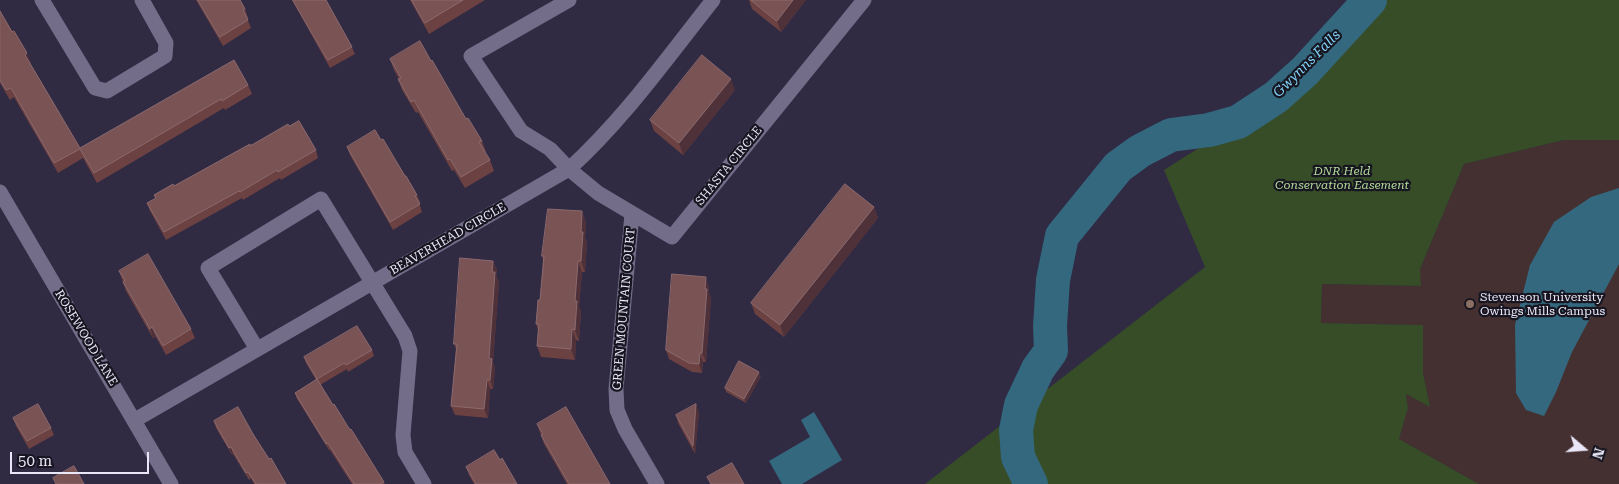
<!DOCTYPE html>
<style>
body{margin:0}
#map{position:relative;width:1619px;height:484px;overflow:hidden;background:#302a43;font-family:"Roboto Serif",serif}
canvas{display:block}
.north{position:absolute;left:1559px;top:424px;width:50px;height:50px;-webkit-text-stroke:4px #171520;paint-order:stroke;rotate:108deg;font-size:14px;font-weight:700;line-height:20px;text-align:center;color:#e9e6f7}
.north::after{content:'';display:block;margin:auto;width:18px;height:22px;background:#e9e6f7;clip-path:polygon(50% 0,100% 100%,50% 72%,0 100%)}
.scale{position:absolute;left:10px;top:452px;width:139px;height:22px;box-sizing:border-box;border:2px solid #e9e6f7;border-top:0;padding-left:6px;font-size:15px;line-height:18px;white-space:nowrap;color:#e9e6f7;-webkit-text-stroke:4px #171520;paint-order:stroke}
</style>
<div id="map">
<canvas width="1619" height="484"></canvas>
<div class="north">N</div>
<div class="scale">50 m</div>
</div>
<script>
const g = document.querySelector('canvas').getContext('2d');
g.lineJoin = 'round';
function fill(path, color) { g.fillStyle = color; g.fill(path, 'evenodd'); }
function trace(path, color, width, dash) { g.strokeStyle = color; g.lineWidth = width; g.lineCap = dash ? 'butt' : 'round'; g.setLineDash(dash || []); g.stroke(path); }
function drawText(font, color, halo, rows, align = 'center') {
  g.font = font + ' "Roboto Serif",serif'; g.lineWidth = 4.5; g.setLineDash([]); g.textBaseline = 'middle'; g.strokeStyle = halo; g.fillStyle = color; for (const [text, x, y, turn = 0] of rows) {
    g.save(); g.translate(x, y); g.rotate((+turn || 0) * Math.PI / 180); g.textAlign = isNaN(turn) ? turn : align; if (halo) g.strokeText(text, 0, 0); g.fillText(text, 0, 0); g.restore();
  }
}
const education = new Path2D(`
 M1564 140H1619V484H1479L1399 439 1408 408 1406 394 1430 407 1423 373V325L1321 323 1322 284 1420 286V269L1464 164Z`);
const green = new Path2D(`
 M1371 0H1619V140H1564L1464 164 1420 269 1421 286 1322 284 1321 323 1423 325V373L1430 407 1406 394 1408 408 1399 439 1479 484H925L1205 267 1164 170 1254 113 1324 57Z`);
const water = new Path2D(`
 M1619 188V264L1572 352 1556 392 1544 416 1526 410 1516 393 1515 325 1530 265 1554 222 1591 197Z
 M814 412 842 460 802 484H782L769 461 810 437 801 420Z`);
const river = new Path2D(`
 M1031 484 1018 457 1016 430 1021 405 1038 369 1051 351 1050 326 1053 280 1062 236 1118 167 1140 151 1171 135 1209 130 1238 122 1276 97 1305 71 1370 0`);
const street = new Path2D(`
 M42 0 95 88 107 91 165 56 166 43 142 0
 M569 0 471 56 521 131 550 149 569 169 598 193 672 237 864 0
 M0 192 171 484
 M632 214 616 389 617 410 625 429 657 484
 M257 349 208 268 321 199 405 336 410 351 403 435 405 452 424 484
 M135 420 569 169C624 119 667 58 713 0`);
const wall = new Path2D(`
 M196 0H240L245 9 248 18H247L251 28 223 46Z
 M292 0H326L352 47 355 54 330 68Z
 M410 0H485L429 34Z
 M749 0H806L781 32 752 9Z
 M0 11 31 63H30L80 148 248 85 252 94 225 110 224 108 97 183 83 158 58 173 14 97 10 100 0 83Z
 M390 59 431 61 466 119 482 141 486 152H485L490 160 494 171 465 188 454 170 452 171 418 112 416 113 402 90 398 79H399L394 70Z
 M735 90 683 155 654 131 650 120Z
 M289 126 316 150 318 158 281 180 280 178 243 200 242 198 166 240 150 211 147 203 156 199 154 195 174 186Z
 M347 147 405 176 417 195 420 202 419 203 422 212 393 230 350 155Z
 M874 207 878 218 784 337 755 314 751 303Z
 M582 211 586 223 585 237 587 243 585 272H582L579 306 581 312 579 341 576 340 575 360 541 357 537 346 538 330 536 324 540 300 543 260 542 256Z
 M493 261 497 270 496 275 499 282 493 362 495 368 493 389H490L488 418 455 415 451 406 456 349 454 344Z
 M119 271 191 329 195 338 166 355 156 337 153 338 126 291Z
 M709 287V293L711 298 706 362H703L702 373 692 372 669 359 666 350Z
 M372 350 374 356 348 372 347 369 320 385 333 405 350 430 385 484H352L330 450H329L297 399 295 393 316 380 306 363 304 357Z
 M761 376 746 403 726 392 725 388Z
 M699 412 695 454 678 423 676 415Z
 M13 418 51 428 54 435 29 449 16 426Z
 M214 421 253 434 286 484H254L251 478 249 480 233 454 232 455 216 428Z
 M537 424 610 484H567L544 444Z
 M500 460 517 484H474L469 475 466 467Z`);
const shadedWall = new Path2D(`
 M793 0H806L781 32 777 21Z
 M27 53 31 63 28 64 25 55Z
 M731 79 735 90 683 155 679 143Z
 M874 207 878 218 784 337 780 325Z
 M582 211 586 223 585 237 587 243 585 272 581 261V232Z
 M493 261 497 270 496 275 499 282 493 362 495 368 493 389 490 380 489 358Z
 M578 261 582 272 579 306 581 312 579 341 575 330V301Z
 M706 277 709 287V293L711 298 706 362 702 353Z
 M152 327 156 337 153 338 150 329Z
 M572 329 576 340 575 360 571 349Z
 M700 353 703 362 702 373 699 364Z
 M759 372 761 376 746 403 744 399Z
 M487 380 490 389 488 418 484 409Z
 M696 404 699 412 695 454 693 446Z
 M231 447 233 454 232 455 229 448Z`);
const building = new Path2D(`
 M198 0H240L245 9 243 10 248 20 220 37Z
 M293 0H326L352 47 328 60Z
 M412 0H463L425 23Z
 M751 0H793L777 21Z
 M0 11 12 32 14 31 27 53 25 55 80 148 234 60 248 85 222 101 221 99 94 173 80 149 54 163 11 88 6 90 0 80Z
 M420 41 431 61 432 60 466 119 468 118 482 141 479 142 490 160 461 177 450 159 448 160 414 100 411 102 398 79 401 78 390 59Z
 M702 55 731 79 679 143 650 120Z
 M299 121 316 150 278 172 277 170 240 192 239 191 164 232 147 203 156 198 154 195 173 184 174 186 250 144V146L288 124 289 126Z
 M375 130 381 140 383 139 405 176H406L417 195 415 196 420 204 390 222 347 147Z
 M845 184 874 207 780 325 751 303Z
 M548 209 582 211 581 232H583L581 261H578L575 301H577L575 330 572 329 571 349 537 346 539 324H536L538 300H540L544 256H542Z
 M148 254 191 329 163 346 152 327 150 329 133 299 123 282 125 280 119 271Z
 M460 258 493 261 492 272H495L489 358 492 359 490 380H487L484 409 451 406 457 344H454Z
 M672 274 706 277 705 289H707L702 353H700L699 364 689 363 666 350Z
 M357 326 372 350 346 365 344 363 317 379 333 405 334 404 350 430 351 429 384 482 380 484H354L328 443 326 444 295 393 317 379 304 357Z
 M739 361 759 372 744 399 725 388Z
 M38 404 51 428 27 441 13 418Z
 M696 404 693 446 676 415Z
 M238 407 253 434 269 459 271 458 286 484H256L248 472 246 473 231 447 229 448 214 421Z
 M566 407 610 484H569L541 435 543 434 537 424Z
 M494 450 500 460 502 458 517 484H476L466 467Z
 M732 463 744 484H711L707 477Z
 M74 466 84 484H56L53 478Z`);
const markers = [
 [1470,304,5,"#8d6e63"]
];
const streetNames = [
 ["SHASTA CIRCLE",729,166,-51],
 ["BEAVERHEAD CIRCLE",448,239,-30],
 ["GREEN MOUNTAIN COURT",624,309,-85],
 ["ROSEWOOD LANE",86,338,59]
];
const parkNames = [
 ["DNR Held",1342,171],
 ["Conservation Easement",1342,185]
];
const poiNames = [
 ["Stevenson University",1480,297],
 ["Owings Mills Campus",1480,311]
];
const waterNames = [
 ["Gwynns Falls",1307,64,-45]
];
fill(education, '#453031');
fill(green, '#364d28');
fill(water, '#33687e');
trace(river, '#33687e', 34);
trace(street, '#736d8a', 15);
fill(wall, '#6c4142');
fill(shadedWall, '#4f313a');
fill(building, '#7a5355');
trace(building, '#8b6a6e', 1);
for (const [x, y, r, color] of markers) { const dot = new Path2D(); dot.arc(x, y, r, 0, 2 * Math.PI); g.fillStyle = color; g.fill(dot); trace(dot, '#171520', 2); }
drawText('12px', '#e9e6f7', '#171520', streetNames);
drawText('italic 12px', '#b2da9a', '#171520', parkNames);
drawText('12px', '#e9e6f7', '#171520', poiNames, 'left');
drawText('italic 14px', '#80d4f9', '#171520', waterNames);
</script>
